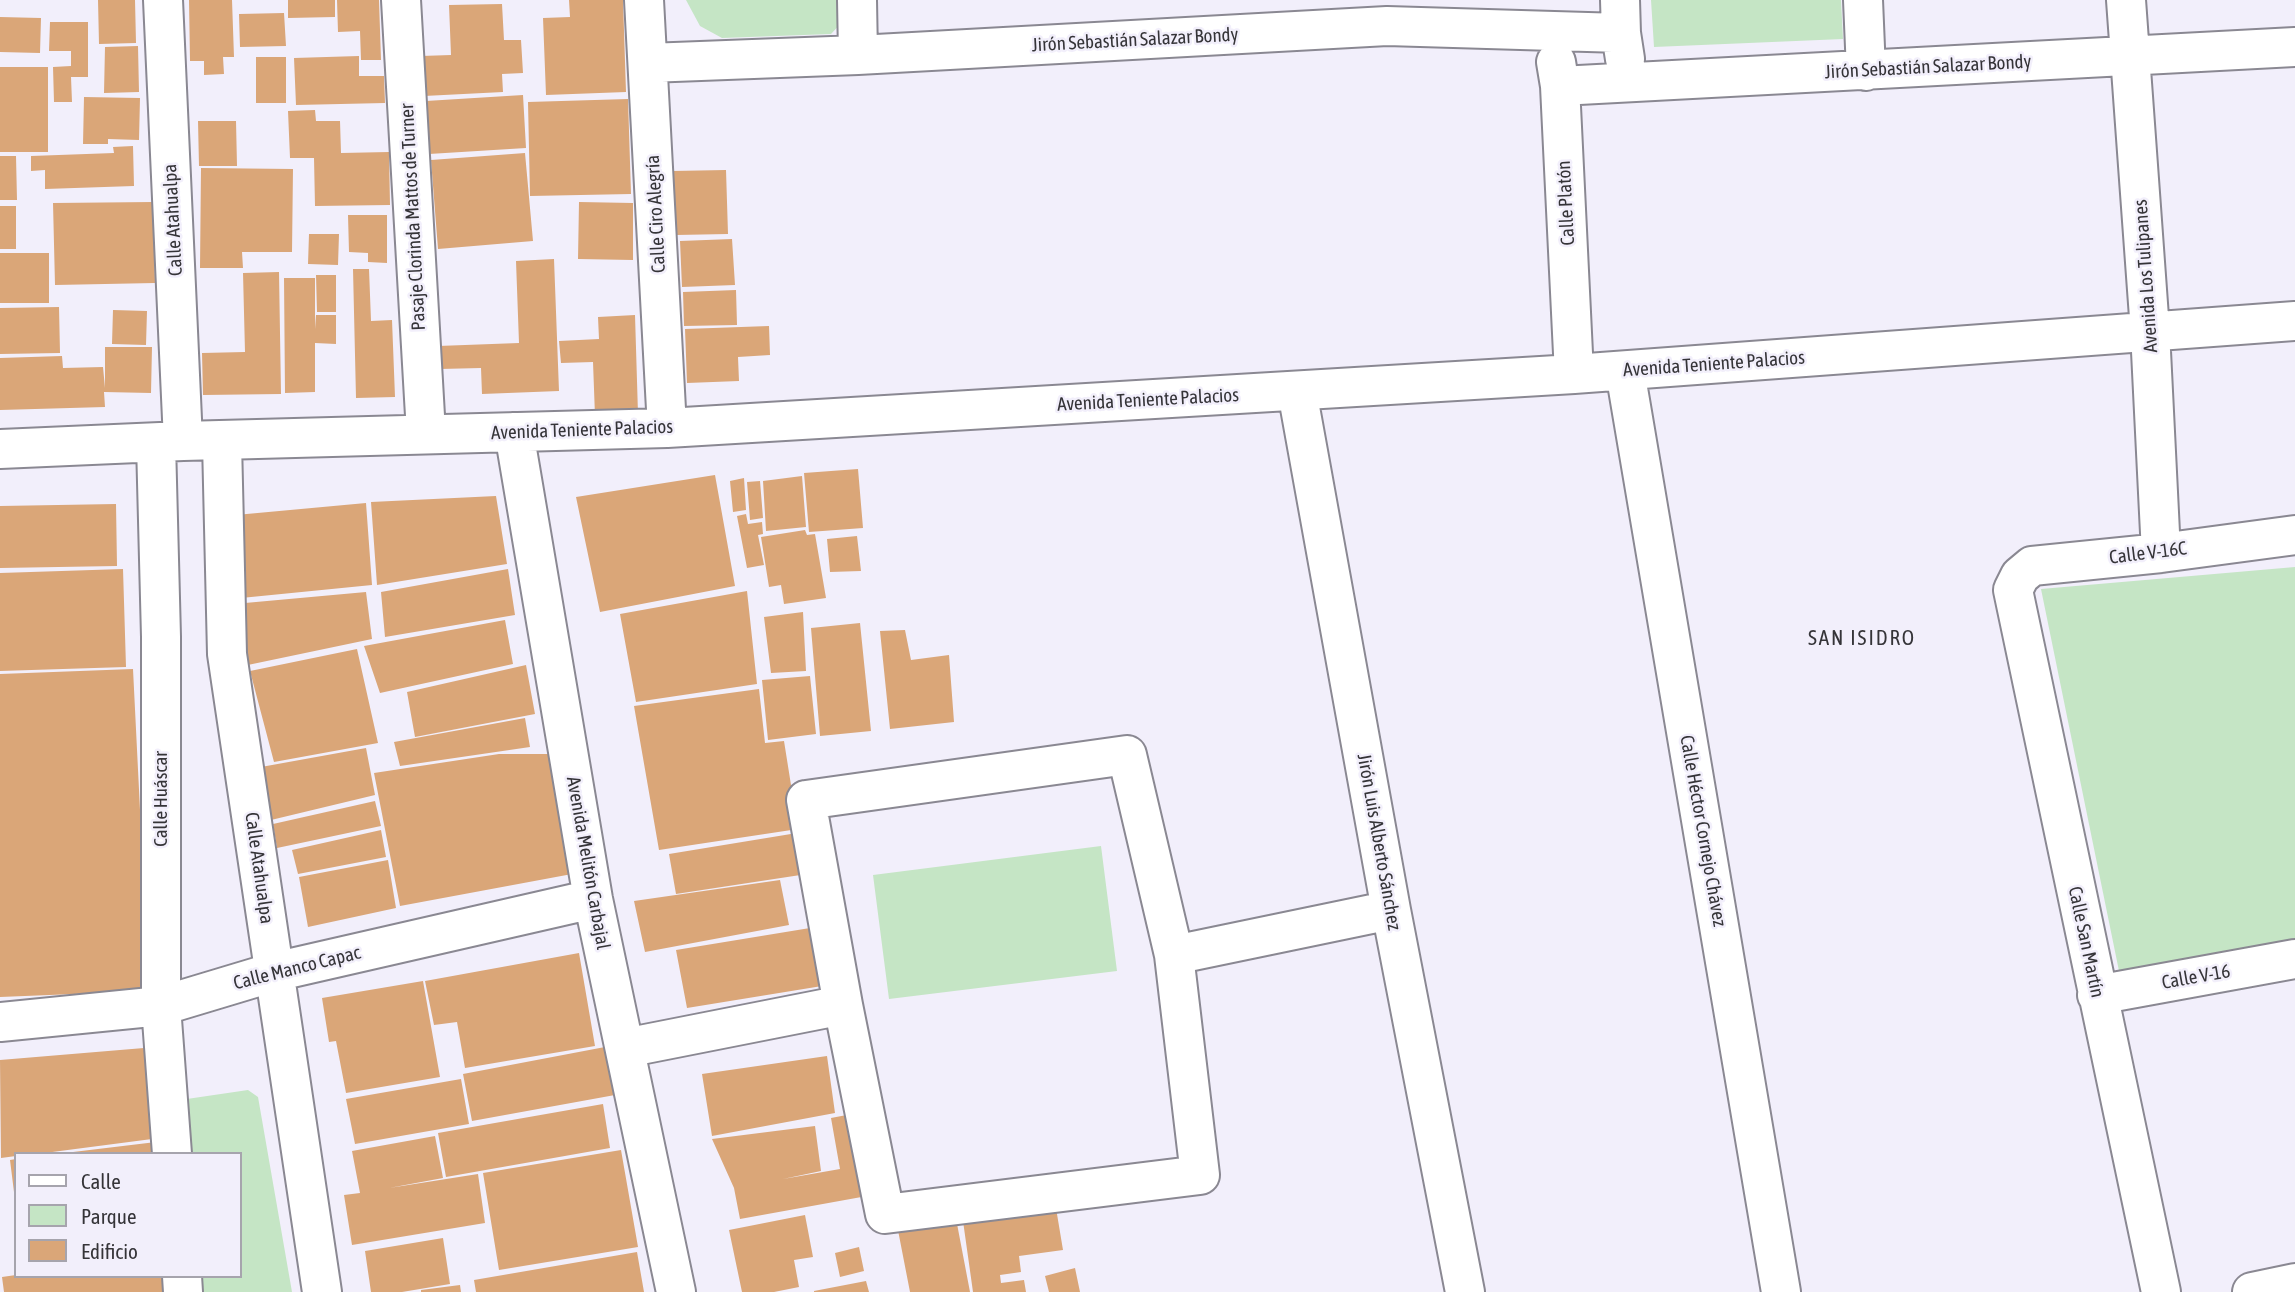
<!DOCTYPE html>
<meta charset="utf-8">
<style>
body{margin:0}
#map{position:relative;width:2295px;height:1292px;overflow:hidden;background:#f2effb;font-family:"Asap Condensed",sans-serif}
canvas{display:block}
.legend{position:absolute;left:14px;top:1152px;width:228px;height:126px;box-sizing:border-box;background:#f2effb;border:2px solid #a6a4ad;margin:0;padding:9px 12px;list-style:none;font-size:21px;color:#353438}
.legend li{display:flex;align-items:center;gap:14px;height:35px}
.legend b{width:35px;border:2px solid #a6a4ad}
</style>
<div id="map">
<canvas width="2295" height="1292"></canvas>
<ul class="legend">
<li><b style="height:9px;background:#fff"></b>Calle</li>
<li><b style="height:19px;background:#c5e5c5"></b>Parque</li>
<li><b style="height:19px;background:#daa678"></b>Edificio</li>
</ul>
</div>
<script>
const g = document.querySelector('canvas').getContext('2d');
g.lineJoin = 'round';
function fill(path, color) { g.fillStyle = color; g.fill(path, 'evenodd'); }
function trace(path, color, width, dash) { g.strokeStyle = color; g.lineWidth = width; g.lineCap = dash ? 'butt' : 'round'; g.setLineDash(dash || []); g.stroke(path); }
function drawText(font, color, halo, rows, align = 'center') {
  g.font = font + ' "Asap Condensed",sans-serif'; g.lineWidth = 5; g.setLineDash([]); g.textBaseline = 'middle'; g.strokeStyle = halo; g.fillStyle = color; for (const [text, x, y, turn = 0] of rows) {
    g.save(); g.translate(x, y); g.rotate((+turn || 0) * Math.PI / 180); g.textAlign = isNaN(turn) ? turn : align; if (halo) g.strokeText(text, 0, 0); g.fillText(text, 0, 0); g.restore();
  }
}
const green = new Path2D(`
 M686 0H844L845 19 831 34 722 38 700 26Z
 M1651 0H1841L1843 39 1654 47Z
 M2295 567V952L2128 982 2119 971 2041 589Z
 M1101 846 1117 971 889 999 873 875Z
 M248 1090 258 1097 292 1292H188L187 1276H240V1154H177L180 1100Z`);
const building = new Path2D(`
 M98 0H135L136 43 99 44Z
 M189 0H232L234 57H223L224 74 204 75V61H190Z
 M288 0H335V17L288 18Z
 M337 0H379L381 60H361L360 31 338 32Z
 M569 0H623L626 92 546 95 543 18 570 17Z
 M502 4 504 40H521L523 73 502 74 503 92 424 96 421 56 451 55 449 5Z
 M284 13 286 46 240 47 239 14Z
 M0 17 41 18 40 53 0 52Z
 M50 22H88V77H71L72 102H54L53 67 71 66V51H49Z
 M138 46 139 92 104 93 105 47Z
 M359 56V76H384L385 103 296 105 294 58Z
 M256 57H286V103H256Z
 M0 67H48V152H0Z
 M523 95 526 148 429 154 426 101Z
 M84 97 140 98 139 140 108 139V144H83Z
 M628 99 631 194 530 196 528 102Z
 M315 110 316 121H340L341 153 389 152 390 205 315 206 314 158H290L288 111Z
 M198 121H236L237 166H199Z
 M133 146 134 186 45 189V170L31 171V156L114 153 113 147Z
 M525 153 533 241 438 249 431 160Z
 M0 156H16L17 200H0Z
 M201 168 293 169 292 252H242L243 268H200Z
 M726 170 728 234 676 235 673 171Z
 M153 202 155 283 55 285 53 203Z
 M579 202 633 203V260L578 259Z
 M0 206H16V249H0Z
 M348 215H387V263L368 262V253L349 252Z
 M309 234H339L338 265 308 264Z
 M732 239 735 285 682 287 680 241Z
 M0 253H49V303H0Z
 M554 259 559 391 482 394 481 368 440 369 438 346 519 343 516 261Z
 M353 269H369L371 321 392 320 395 397 356 398Z
 M279 272 281 394 203 395 202 353 245 352 243 273Z
 M316 275H336V312H317Z
 M284 278H315V329L316 315H336V344L315 343V392L285 393Z
 M736 290 737 325 684 326 683 292Z
 M59 307 60 353 0 354V308Z
 M113 310 147 311 146 345 112 344Z
 M635 315 638 414 595 416 593 362 561 363 559 341 599 339 598 317Z
 M769 326 770 355 738 357 739 381 687 383 685 329Z
 M105 347H152L151 393 104 392 105 407 0 410V358L62 356 63 368 103 367 105 388Z
 M858 469 863 528 809 532 804 473Z
 M715 475 735 586 600 612 576 497Z
 M802 476 806 527 766 531 763 481Z
 M744 478 746 510 733 512 730 481Z
 M760 481 763 518 750 520 747 482Z
 M496 496 507 564 377 585 371 502Z
 M366 503 372 585 231 599 225 516Z
 M116 504 117 566 0 568V506Z
 M746 514 748 524 762 522 763 534 758 535 764 565 747 568 737 516Z
 M805 530 807 535 815 534 826 598 784 604 781 585 769 587 761 537Z
 M857 536 861 571 830 572 827 539Z
 M123 569 126 667 0 671V573Z
 M508 569 515 615 385 637 381 592Z
 M747 591 757 684 636 702 620 614Z
 M366 592 372 639 243 666 234 604Z
 M803 612 806 671 771 673 764 617Z
 M505 620 513 664 380 693 364 646Z
 M860 623 871 731 820 736 811 628Z
 M905 630 911 660 949 655 954 722 890 729 880 631Z
 M357 649 378 743 274 762 250 671Z
 M526 665 535 714 415 737 407 692Z
 M133 669 149 991 0 997V674Z
 M810 676 816 734 768 740 762 680Z
 M759 689 765 743 784 741 798 829 659 850 634 706Z
 M525 718 530 747 400 766 394 742Z
 M366 748 375 795 271 820 261 767Z
 M499 754H549L572 874 400 906 374 773Z
 M375 801 381 826 277 848 273 824Z
 M381 830 386 857 298 874 292 850Z
 M797 833 807 874 676 894 669 854Z
 M388 860 396 908 308 927 299 877Z
 M780 880 789 925 645 952 634 901Z
 M810 928 822 986 687 1008 676 950Z
 M579 953 595 1046 465 1068 457 1022 434 1025 425 981Z
 M423 981 440 1077 346 1093 336 1041 329 1042 322 998Z
 M605 1047 615 1095 472 1121 463 1074Z
 M144 1048 152 1139 37 1154H16V1156L1 1158 0 1060Z
 M827 1056 835 1113 712 1136 702 1074Z
 M461 1079 469 1124 355 1144 346 1099Z
 M603 1104 610 1148 446 1177 438 1133Z
 M852 1114 867 1196 740 1219 734 1188 712 1139 815 1126 821 1171 783 1179 840 1169 831 1118Z
 M435 1136 443 1178 389 1188 478 1174 485 1223 352 1245 344 1195 360 1193 352 1151Z
 M156 1142 158 1154H73V1152Z
 M621 1150 638 1247 499 1270 483 1173Z
 M16 1159V1191L14 1192 10 1160Z
 M954 1208 970 1292H910L896 1220Z
 M1056 1208 1063 1250 1019 1256 1021 1272 1000 1275 1001 1283 1024 1280 1026 1292H973L963 1221Z
 M805 1215 813 1257 794 1260 799 1287 774 1292H742L729 1230Z
 M443 1238 450 1284 402 1292H371L365 1251Z
 M859 1247 864 1271 840 1277 835 1253Z
 M637 1252 644 1292H476L474 1280Z
 M1075 1268 1080 1292H1049L1045 1276Z
 M16 1275 167 1276 170 1292H4L2 1277Z
 M866 1281 869 1292H814V1291Z
 M460 1285 461 1292H421V1290Z`);
const minor = new Path2D(`
 M163 0 183 441
 M401 0 426 433
 M644 0 667 428
 M857 0 858 55
 M1620 0 1621 33 1625 59
 M1863 0 1866 71
 M2126 0 2150 331 2161 553
 M1556 62 1560 86 1574 374
 M648 63 858 55 1387 26 1621 33
 M1560 86 2295 47
 M1625 371 1781 1292
 M1297 391 1391 910 1465 1292
 M514 432 593 899 676 1292
 M222 442 227 654 322 1292
 M156 443 161 637V1006L172 1154
 M0 449 183 441 667 428 1574 374 2295 321
 M1127 755 1174 955 1200 1175 885 1214 843 1005 806 800Z
 M1174 955 1391 910
 M2097 995 2295 959
 M0 1022 161 1006 274 972 593 899
 M625 1048 843 1005
 M182 1276 183 1292
 M2161 1292 2013 590 2020 576 2032 566 2161 553 2295 535
 M2252 1292 2295 1283`);
const streetNames = [
 ["Jirón Sebastián Salazar Bondy",1135,40,-3],
 ["Jirón Sebastián Salazar Bondy",1928,67,-3],
 ["Calle Platón",1566,203,-93],
 ["Calle Ciro Alegría",656,214,-93],
 ["Pasaje Clorinda Mattos de Turner",413,217,-93],
 ["Calle Atahualpa",173,220,-93],
 ["Avenida Los Tulipanes",2146,276,-94],
 ["Avenida Teniente Palacios",1714,364,-4],
 ["Avenida Teniente Palacios",1148,400,-3],
 ["Avenida Teniente Palacios",582,430,-2],
 ["Calle V-16C",2148,553,-7],
 ["Calle Huáscar",161,799,-90],
 ["Calle Héctor Cornejo Chávez",1703,831,80],
 ["Jirón Luis Alberto Sánchez",1379,842,80],
 ["Avenida Melitón Carbajal",588,863,80],
 ["Calle Atahualpa",259,868,82],
 ["Calle San Martín",2086,942,78],
 ["Calle Manco Capac",297,968,-14],
 ["Calle V-16",2196,977,-10]
];
const neighbourhoodNames = [
 ["SAN ISIDRO",1862,638]
];
fill(green, '#c5e5c5');
fill(building, '#daa678');
trace(minor, '#8a8892', 42);
trace(minor, '#fff', 38);
drawText('19px', '#353438', '#f2effb', streetNames);
g.letterSpacing = '2px';
drawText('21px', '#353438', '#f2effb', neighbourhoodNames);
g.letterSpacing = '0px';
</script>
